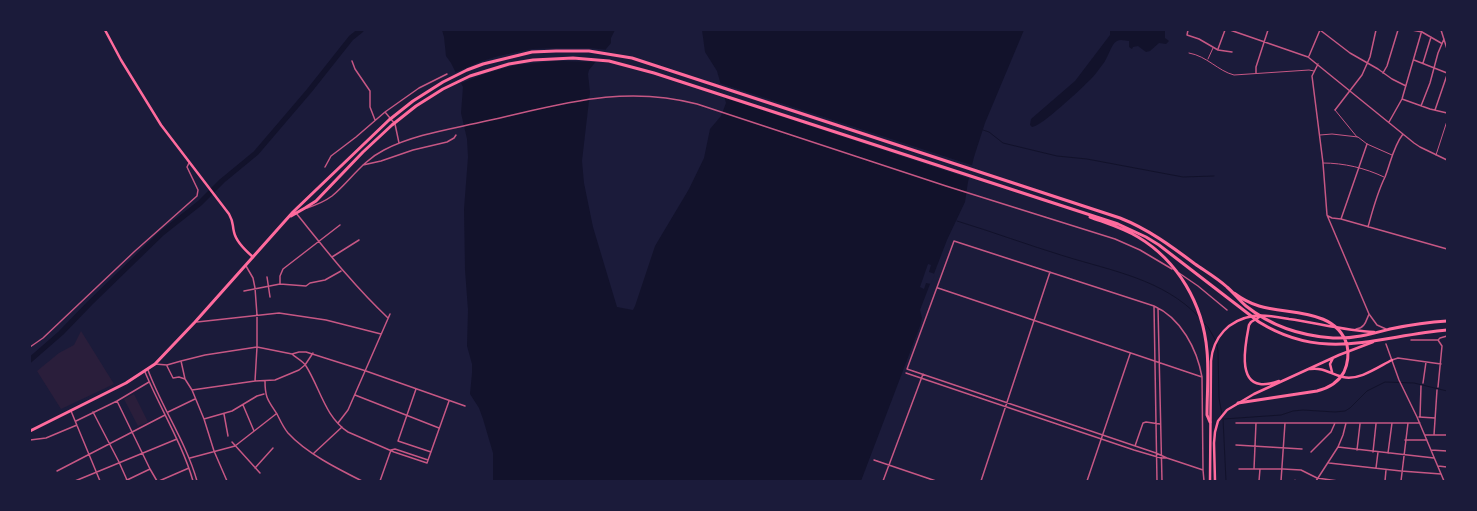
<!DOCTYPE html>
<style>
body{margin:0}
#map{position:relative;width:1477px;height:511px;overflow:hidden;background:#1b1b3a;font-family:Commissioner,sans-serif}
canvas{display:block}
.frame{position:absolute;inset:0;border:31px solid #1b1b3a;pointer-events:none}
</style>
<div id="map">
<canvas width="1477" height="511"></canvas>
<div class="frame"></div>
</div>
<script>
const g = document.querySelector('canvas').getContext('2d');
g.lineJoin = 'round';
function fill(path, color) { g.fillStyle = color; g.fill(path, 'evenodd'); }
function trace(path, color, width, dash) { g.strokeStyle = color; g.lineWidth = width; g.lineCap = dash ? 'butt' : 'round'; g.setLineDash(dash || []); g.stroke(path); }
const green = new Path2D(`
 M81 331 114 384 61 409 37 371 59 353 74 345Z
 M134 394 148 422 138 426 124 399Z`);
const water = new Path2D(`
 M442 30H615L611 38V43L589 70 588 74 590 92 582 161 584 183 593 227 617 307 633 310 635 306 655 246 689 189 704 158 710 129 721 116 726 103 717 71 705 52 702 30H1024L985 123 974 157 968 182 965 202 947 240 920 310 922 318 920 326 861 481H493V453L483 419 479 408 470 394 472 373V364L467 346 468 310 465 270 464 209 468 157 467 139 461 113 463 87 451 63 446 56 444 37Z
 M1110 30H1165V38L1169 41 1166 44 1159 43 1150 51 1146 52 1138 46 1133 47 1132 49 1129 47V41C1125 41 1121 39 1117 41 1111 44 1108 58 1103 64 1099 69 1096 74 1091 79 1083 87 1041 127 1032 127L1030 125 1031 119 1075 81 1110 35Z`);
const pier = new Path2D(`
 M556 48H589L608 50 598 62 556 61 516 65 487 73 459 84 454 73 482 61 499 56 532 49Z
 M719 83 974 166 971 179 722 97Z
 M928 264 931 265 929 272 935 274 931 284 926 283 924 289 920 287Z`);
const stream = new Path2D(`
 M983 130 989 132 1003 143 1057 156 1087 159 1183 177 1214 176
 M957 221C993 232 1028 245 1064 256 1112 271 1163 279 1199 317
 M1202 321 1208 327 1216 341
 M1217 344 1218 351 1219 398 1222 415
 M1223 418 1226 481
 M1224 419 1281 415 1293 411 1303 410 1335 412 1345 411 1350 408 1367 391 1385 382 1414 383 1447 391`);
const river = new Path2D(`
 M30 360 61 333 90 303 162 233 200 203 222 181 256 153 309 91 351 38 361 30`);
const service = new Path2D(`
 M1189 53C1207 56 1218 71 1234 75L1309 70 1314 71
 M1208 59 1213 48
 M1335 110 1357 137
 M1320 135 1332 134 1358 137 1367 144 1392 155
 M1436 155 1447 121
 M1323 163C1344 163 1365 168 1384 177
 M1295 481V480`);
const minor = new Path2D(`
 M1188 30 1187 35 1199 39 1218 50 1232 52
 M1230 30 1308 57 1414 143 1420 147 1447 160
 M1320 30 1350 53 1378 69 1392 79 1406 86
 M1412 30 1422 32 1441 43
 M1441 30 1447 49
 M1218 49 1225 30
 M1309 56 1320 30
 M1414 60 1447 73
 M352 61 355 69 370 91V107L375 120
 M1423 63 1431 37
 M1318 64 1312 76 1323 163 1327 215 1369 314 1377 325 1386 329
 M1256 73V67L1268 30
 M1383 73 1387 66 1398 30
 M1402 99 1430 109 1447 113
 M1421 106 1430 83 1438 53 1444 39
 M1335 110 1362 75 1370 57 1376 30
 M1435 110 1447 75
 M385 112 395 124 399 143
 M1389 122 1402 99 1422 30
 M363 165 381 161 413 150 447 142 454 138 456 135
 M325 167 331 156 356 137 385 112 419 88 447 74
 M307 208C316 205 324 202 332 196 350 181 362 161 384 150 415 134 452 129 486 121 559 105 622 84 697 104L946 186 1115 239 1140 250 1172 269
 M296 213C326 250 353 285 388 318
 M1328 216 1332 218 1341 219 1447 249
 M1341 219 1367 144
 M1368 227C1373 209 1377 193 1385 177 1391 162 1393 147 1403 134
 M332 257 359 240
 M246 266 253 278 255 288 257 315V347L255 381
 M1179 273 1198 286 1227 310
 M267 277 270 297
 M280 284V276L283 269 340 225
 M938 288 1202 377
 M244 291 280 284 306 286 310 283 325 280 341 271
 M1154 306 1157 481
 M1158 308 1162 481
 M197 322 279 313 326 320 381 334
 M1356 329C1365 328 1366 321 1369 314
 M1411 340H1438
 M1386 344 1399 380 1417 417 1444 481
 M30 347 43 338 135 251 197 196 198 190 187 167 189 163
 M292 354C296 358 303 361 306 366 320 388 325 417 348 432L394 452 427 463 449 401
 M1392 360 1398 358 1441 364
 M181 361 185 379 192 390 204 419 214 451 227 481
 M155 364 167 365 181 361 205 355 257 347 292 354 299 352H306L366 371 465 406
 M167 366 173 378 179 377 185 379
 M148 370C162 408 186 442 197 481
 M145 372C160 408 182 443 193 481
 M906 373 1134 450 1161 458H1166
 M265 381C265 398 268 400 277 414 280 420 283 427 288 433 306 453 338 469 362 481
 M1423 383 1426 362
 M1438 387 1442 346 1438 340 1440 338 1447 336
 M416 389 398 441 431 452
 M192 390 255 381 275 380 299 370 305 365 313 353
 M355 395 439 428
 M117 401 150 469 157 481
 M243 405 254 431
 M71 411 100 481
 M93 412 119 462 127 480
 M168 412 195 399
 M224 414 228 436
 M1419 417 1435 418
 M1420 417 1421 386
 M204 419 232 411 257 396 264 394
 M76 421 117 401 149 382
 M338 423 348 410 390 314
 M1236 423H1420
 M1425 435H1447
 M1434 435 1437 390
 M30 440 46 438 77 425
 M1405 440H1427
 M232 442 260 473
 M1236 445 1302 449
 M1135 446 1143 423 1146 422 1160 424
 M1338 447 1434 458
 M391 450 395 449 428 460
 M1357 450 1360 424
 M1431 450 1447 451
 M1311 452 1331 432 1335 423
 M1373 452 1376 424
 M314 453 342 427
 M1388 453 1392 423
 M190 458 235 446 276 414
 M874 460 936 481
 M1329 463 1401 471 1441 474
 M1438 466 1447 467
 M255 468 273 448
 M1376 468 1378 452
 M1239 469H1283L1301 470 1317 478 1338 481
 M1254 469 1256 423
 M1203 470 1167 458 1156 453 907 369 954 241 1154 306C1181 318 1197 349 1202 377L1203 470 1204 481
 M57 471 165 415
 M75 481 177 439
 M125 481 150 469
 M159 481 189 468
 M380 481 391 450
 M883 481 923 374
 M981 481 1050 272
 M1087 481 1130 354
 M1259 481 1260 469
 M1281 481 1285 423
 M1316 481 1338 447 1343 435 1346 423
 M1385 481 1386 470
 M1401 481 1408 423`);
const primary = new Path2D(`
 M105 30 121 60 161 125 229 214C234 223 232 224 234 232 236 242 246 251 253 257
 M1261 316 1251 322 1249 325C1246 341 1237 381 1260 384 1266 385 1273 383 1279 381
 M1310 369C1324 367 1330 374 1343 377 1359 381 1378 367 1392 360
 M1332 372 1330 364 1333 358
 M1210 481 1211 361C1213 337 1229 320 1253 316 1264 314 1278 317 1289 319 1317 323 1346 331 1374 332
 M1215 481 1214 443 1215 432 1218 421 1227 410 1254 394 1339 355 1373 342`);
const trunk = new Path2D(`
 M291 216 305 208 316 201 363 152 392 125 416 106 443 89 470 76 509 64 533 60 573 58 609 61 654 73 1118 224 1146 237 1159 245 1259 322C1325 363 1377 336 1447 330
 M1090 217C1106 223 1123 228 1138 237 1178 261 1203 304 1207 351 1209 372 1207 394 1207 415L1210 422
 M1234 293C1242 299 1249 303 1259 306 1288 315 1336 308 1347 345 1349 354 1348 363 1344 372 1338 383 1329 388 1317 391L1238 403
 M30 431 126 383 155 364 195 322 293 212 389 120 413 101 443 82 467 70 483 64 532 52 556 51H589L632 58 1120 218C1148 229 1171 246 1195 264 1205 271 1217 278 1227 287 1234 293 1239 300 1246 306 1271 326 1302 336 1333 338 1353 339 1371 334 1390 329 1409 325 1428 322 1447 321`);
fill(green, '#2a1e3b');
fill(water, '#12122b');
fill(pier, '#1b1b3a');
trace(stream, '#12122b', 1);
trace(river, '#12122b', 5.5);
trace(service, '#c65784', 1);
trace(minor, '#c65784', 1.5);
trace(primary, '#ff6b9d', 2.5);
trace(trunk, '#ff6b9d', 3);
</script>
